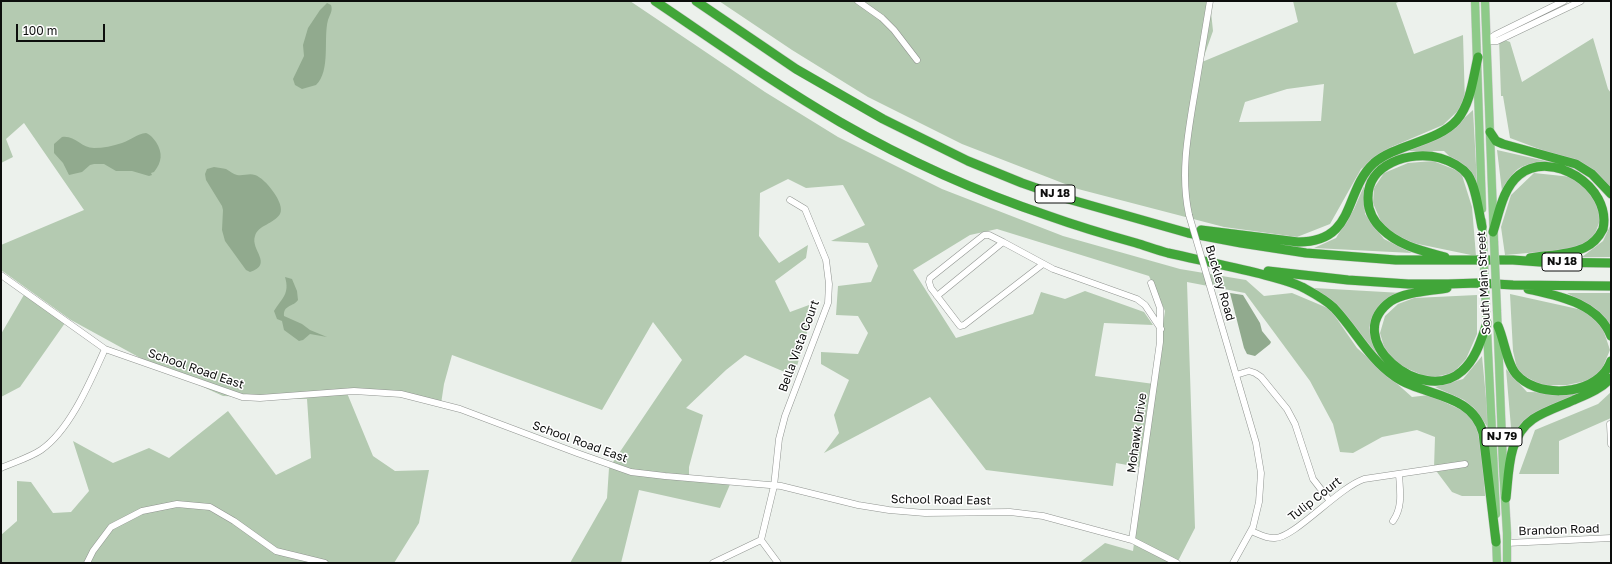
<!DOCTYPE html>
<style>
body{margin:0}
#map{position:relative;width:1612px;height:564px;overflow:hidden;background:#ecf1ec;font-family:"Golos Text",sans-serif}
canvas{display:block}
.frame{position:absolute;inset:0;border:2px solid #0d0e0d;pointer-events:none}
.scale{position:absolute;left:16px;top:24px;width:89px;height:18px;box-sizing:border-box;border:2px solid #0d0e0d;border-top:0;padding-left:5px;font-size:12px;line-height:14px;white-space:nowrap;color:#0d0e0d;-webkit-text-stroke:3px #fff;paint-order:stroke}
</style>
<div id="map">
<canvas width="1612" height="564"></canvas>
<div class="frame"></div>
<div class="scale">100 m</div>
</div>
<script>
const g = document.querySelector('canvas').getContext('2d');
g.lineJoin = 'round';
function fill(path, color) { g.fillStyle = color; g.fill(path, 'evenodd'); }
function trace(path, color, width, dash) { g.strokeStyle = color; g.lineWidth = width; g.lineCap = dash ? 'butt' : 'round'; g.setLineDash(dash || []); g.stroke(path); }
function drawText(font, color, halo, rows, align = 'center') {
  g.font = font + ' "Golos Text",sans-serif'; g.lineWidth = 3; g.setLineDash([]); g.textBaseline = 'middle'; g.strokeStyle = halo; g.fillStyle = color; for (const [text, x, y, turn = 0] of rows) {
    g.save(); g.translate(x, y); g.rotate((+turn || 0) * Math.PI / 180); g.textAlign = isNaN(turn) ? turn : align; if (halo) g.strokeText(text, 0, 0); g.fillText(text, 0, 0); g.restore();
  }
}
const green = new Path2D(`
 M1 1H630L765 92 838 137 942 189 1063 236 1180 269 1246 280 1264 296 1292 293 1330 309 1357 348 1412 397 1429 395 1464 411 1476 424 1483 458 1485 496H1462L1452 492 1434 468 1435 437 1417 430 1382 437 1353 453 1340 452 1333 424 1310 381 1245 293 1187 282 1195 528 1177 563H1079L1105 543 1133 551 1144 468 1116 463 1113 486 986 470 930 397 824 453 839 433 834 415 849 380 821 364V352L858 354 868 333 858 316 836 315 838 286 871 282 878 266 868 243 831 241 865 225 843 185 806 188 788 179 760 193 759 236 779 263 808 245 806 258 775 281 790 312 809 305 814 316 808 329 794 376 745 355 726 370 686 408 703 415 689 467V479L731 482 720 508 639 490 621 563H570L607 498 609 468 682 360 653 322 602 410 452 355 444 384 441 404 425 399 347 393 373 456 395 471 429 470 419 523 394 563H1V535L17 521V481L31 482 53 513 71 512 89 491 73 441 113 463 149 448 169 458 228 411 276 475 311 458 307 399 223 396 144 360 71 320 1 270V245L84 210 24 123 6 139 13 157 1 163ZM997 229 1149 276 1165 311 1154 384 1095 376 1104 323 1153 325 1144 312 1085 291 1065 299 1041 292 1033 314 956 338 913 270 970 235Z
 M719 1H1203L1210 2 1213 31 1202 62 1298 22 1293 1H1401L1396 3 1414 54 1463 35 1465 104 1443 125 1389 148 1361 169 1330 224 1297 237 1224 227 1078 189 962 144 868 97 792 50ZM1324 84 1321 121 1239 122 1245 102 1287 89Z
 M1499 38 1510 42 1522 82 1593 38 1608 89 1611 93V188L1590 168 1510 138 1503 96H1501Z
 M1473 110 1477 183 1444 151H1408L1447 134Z
 M1497 150 1550 162C1520 165 1517 164 1502 191Z
 M1433 161 1461 172 1472 207 1476 256 1413 243 1384 229 1373 203 1374 188 1384 173 1408 163Z
 M1534 173 1572 177 1590 189 1602 215 1593 239 1574 249 1505 255 1501 227 1511 195Z
 M1364 186 1365 214 1384 239 1412 253 1314 248 1336 238 1354 209Z
 M1611 224V257H1582L1603 241Z
 M1314 288 1402 293 1378 308 1369 328 1376 353 1344 313Z
 M25 293 65 323 20 387 1 397V334Z
 M1567 293H1611V327L1596 309Z
 M1510 294 1587 311 1603 329 1610 350 1602 369 1591 380 1567 385H1542L1518 373 1513 351Z
 M1477 295V334L1466 359 1453 373 1429 378 1399 365 1385 350 1380 333 1385 316 1398 304 1414 298Z
 M1482 356 1489 429 1474 408 1464 400 1435 387 1463 379Z
 M1506 369 1527 392 1583 393 1528 418 1512 439Z
 M1611 392V418L1559 441V474H1519L1535 430 1598 404Z`);
const water = new Path2D(`
 M327 3 331 5C333 11 330 14 328 20 323 38 331 71 316 85L302 89 295 85 293 79 304 56 303 45 308 28 320 10Z
 M146 133C151 135 153 138 156 142 163 153 162 162 154 172L151 173 152 175 149 176 132 171H116L104 164H94L90 165 82 172 69 175 63 163 54 153V144L62 137C75 135 81 148 94 148 103 148 113 146 122 143 131 140 137 134 146 133Z
 M214 167C218 168 223 168 226 169 230 171 233 174 237 175 244 176 249 173 255 175 265 178 286 204 280 214 274 224 258 225 255 236 250 250 274 264 250 272L246 270 225 241 222 230 223 210 222 206 206 180 205 174 207 169Z
 M285 277 292 279 297 291 298 300C293 307 283 305 284 316L302 324 310 330 327 337 310 334 303 340 299 341 284 330 282 321 277 319 274 311C282 298 290 294 285 277Z
 M1230 293 1243 295 1260 323 1262 331 1271 342 1270 344 1255 356 1247 354 1244 348Z`);
const minor = new Path2D(`
 M858 1 882 18 894 30 917 60
 M1487 41H1497L1581 1
 M1487 41 1495 35 1564 1
 M1189 215C1180 174 1188 133 1195 91 1200 61 1205 31 1210 1
 M1003 242 989 235H984L930 278 929 282 931 288 960 326 964 325 1043 264
 M1 275 105 349 242 397 260 398 354 391 401 394 460 409 577 453 631 472 665 476 781 486 858 505 889 510 925 513 1010 512 1043 516 1132 540 1177 563
 M1209 283 1256 443 1261 473 1259 502 1253 527 1233 563
 M937 296 1003 242 1053 269 1137 299 1145 305 1161 329
 M1236 375 1249 371 1255 373 1261 377 1287 409 1295 424 1313 479 1330 501
 M1610 424 1611 444
 M1 468C14 462 29 458 41 450 70 430 90 382 105 349
 M1393 521C1403 507 1400 491 1399 474
 M1251 531C1259 534 1267 539 1275 538 1294 538 1338 488 1364 479L1465 464
 M761 540 774 486 779 439 785 416 828 303 829 284 826 260 805 209 790 200
 M761 540 778 563
 M1132 540 1160 342V308L1151 283
 M1507 543 1611 538
 M87 563 93 551 111 527 142 511 177 504 210 507 234 521 276 551 325 563
 M713 563 761 540`);
const major = new Path2D(`
 M1475 1 1482 209
 M1485 1 1494 241
 M1482 221 1483 240
 M1486 310 1496 514
 M1497 311 1503 466 1507 533V563
 M1496 536 1497 563`);
const highway = new Path2D(`
 M655 1C716 42 776 85 840 122 906 160 977 192 1049 216 1077 226 1107 235 1136 243 1146 246 1157 250 1168 253 1199 260 1230 266 1261 274 1275 278 1289 281 1302 287 1313 293 1325 299 1334 308 1355 330 1369 359 1394 376 1423 397 1472 392 1483 433L1496 542
 M696 1 796 69 883 119 968 161 1022 183 1068 199 1188 233 1241 243 1306 253 1396 260H1513L1540 262 1611 263
 M1490 132 1496 141 1503 144 1576 164 1592 174 1611 194
 M1201 230 1298 242C1357 242 1343 191 1374 163 1396 144 1438 142 1457 120 1471 103 1473 78 1478 57
 M1493 232C1499 213 1503 188 1519 175 1551 149 1612 186 1603 229 1599 237 1593 244 1584 248 1568 255 1548 255 1530 258
 M1445 257C1423 251 1399 246 1382 229 1374 222 1368 211 1368 200 1366 164 1410 150 1440 158 1450 161 1461 166 1468 175 1476 187 1479 213 1482 227
 M1268 271 1348 280 1408 284H1448L1478 283 1513 285 1611 286
 M1447 288C1431 291 1404 292 1391 301 1339 338 1422 407 1462 371 1476 359 1481 340 1487 323
 M1528 289C1559 296 1598 303 1611 336
 M1498 326C1504 339 1507 364 1516 374 1536 397 1583 396 1603 374 1607 370 1609 366 1611 361
 M1506 498C1509 471 1508 436 1533 419 1545 411 1561 406 1574 400 1588 394 1601 389 1611 378`);
const minorBridge = new Path2D(`
 M1189 215 1209 283`);
const majorBridge = new Path2D(`
 M1483 240 1486 310
 M1494 241 1497 311`);
const shields = [
 [1055,194,40],
 [1562,262,40],
 [1502,437,40]
];
const shieldNames = [
 ["NJ 18",1055,194],
 ["NJ 18",1562,262],
 ["NJ 79",1502,437]
];
const streetNames = [
 ["Buckley Road",1220,283,74],
 ["South Main Street",1484,283,-93],
 ["Bella Vista Court",799,346,-70],
 ["School Road East",196,369,19],
 ["Mohawk Drive",1137,433,-82],
 ["School Road East",580,442,20],
 ["Tulip Court",1315,499,-38],
 ["School Road East",941,500,1],
 ["Brandon Road",1559,530,-2]
];
fill(green, '#b4cab1');
fill(water, '#91aa8e');
trace(minor, '#909490', 7);
trace(major, '#cacaca', 9);
trace(highway, '#cacaca', 10);
trace(minor, '#fff', 6);
trace(major, '#8dca88', 8);
trace(highway, '#41a639', 9);
trace(minorBridge, '#909490', 7, []);
trace(majorBridge, '#cacaca', 9, []);
trace(minorBridge, '#fff', 6);
trace(majorBridge, '#8dca88', 8);
for (const [x, y, w] of shields) { const box = new Path2D(); box.roundRect(x - w / 2, y - 9, w, 18, 3); g.fillStyle = '#fff'; g.fill(box); trace(box, '#0d0e0d', 1); }
drawText('bold 11px', '#0d0e0d', null, shieldNames);
drawText('12px', '#0d0e0d', '#fff', streetNames);
</script>
